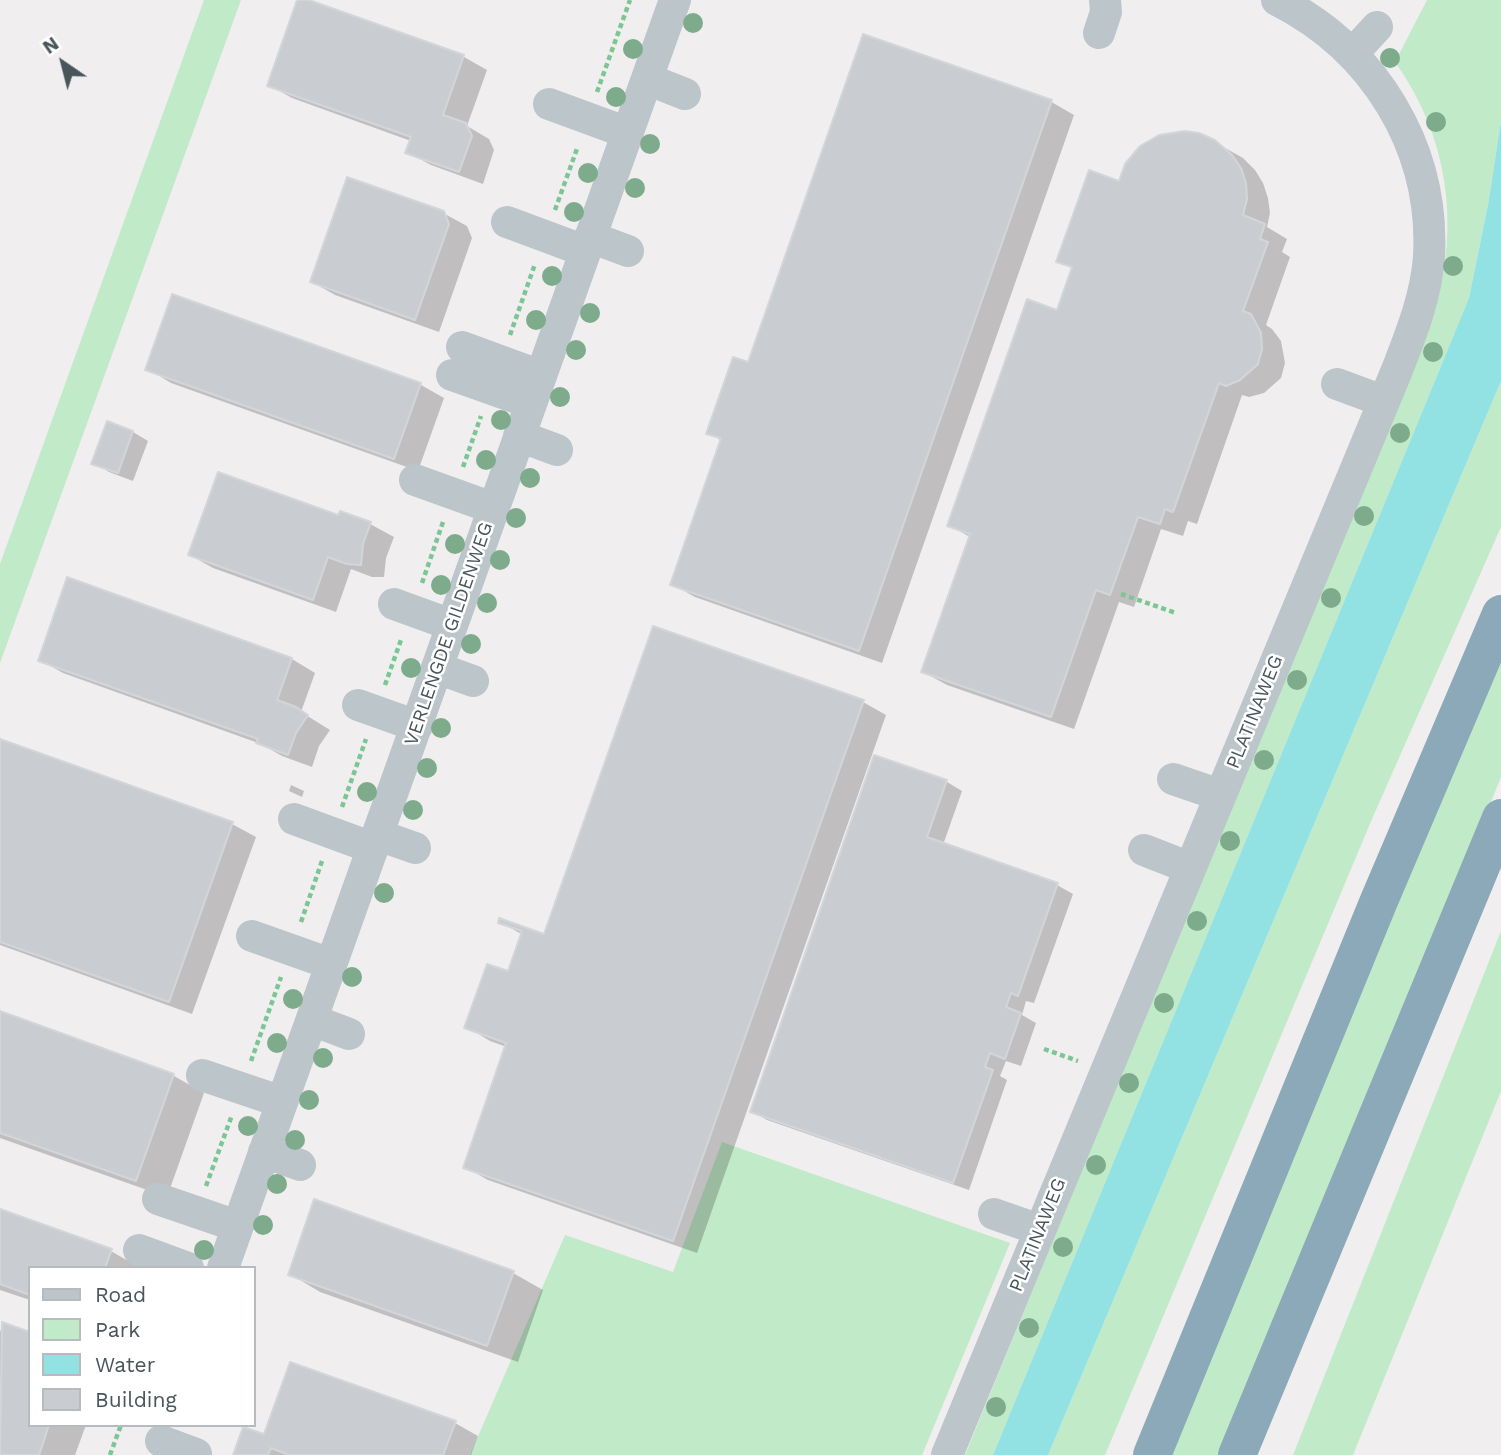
<!DOCTYPE html>
<style>
body{margin:0}
#map{position:relative;width:1501px;height:1455px;overflow:hidden;background:#f1eeef;font-family:"Work Sans",sans-serif}
canvas{display:block}
.legend{position:absolute;left:28px;top:1266px;width:228px;height:161px;box-sizing:border-box;background:#fff;border:2px solid #b6bbbd;margin:0;padding:9px 12px;list-style:none;font-size:21px;color:#48555a}
.legend li{display:flex;align-items:center;gap:14px;height:35px}
.legend b{width:35px;border:2px solid #b6bbbd}
.north{position:absolute;left:28px;top:28px;width:70px;height:70px;-webkit-text-stroke:5px #fff;paint-order:stroke;rotate:325deg;font-size:19px;font-weight:700;line-height:28px;text-align:center;color:#48555a}
.north::after{content:'';display:block;margin:auto;width:24px;height:32px;background:#48555a;clip-path:polygon(50% 0,100% 100%,50% 72%,0 100%)}
</style>
<div id="map">
<canvas width="1501" height="1455"></canvas>
<ul class="legend">
<li><b style="height:9px;background:#bbc5ca"></b>Road</li>
<li><b style="height:19px;background:#c1eac9"></b>Park</li>
<li><b style="height:19px;background:#92e1e3"></b>Water</li>
<li><b style="height:19px;background:#c9ccd0"></b>Building</li>
</ul>
<div class="north">N</div>
</div>
<script>
const g = document.querySelector('canvas').getContext('2d');
g.lineJoin = 'round';
function fill(path, color) { g.fillStyle = color; g.fill(path, 'evenodd'); }
function trace(path, color, width, dash) { g.strokeStyle = color; g.lineWidth = width; g.lineCap = dash ? 'butt' : 'round'; g.setLineDash(dash || []); g.stroke(path); }
function drawText(font, color, halo, rows, align = 'center') {
  g.font = font + ' "Work Sans",sans-serif'; g.lineWidth = 5; g.setLineDash([]); g.textBaseline = 'middle'; g.strokeStyle = halo; g.fillStyle = color; for (const [text, x, y, turn = 0] of rows) {
    g.save(); g.translate(x, y); g.rotate((+turn || 0) * Math.PI / 180); g.textAlign = isNaN(turn) ? turn : align; if (halo) g.strokeText(text, 0, 0); g.fillText(text, 0, 0); g.restore();
  }
}
const green = new Path2D(`
 M204 0H241L0 663V564Z
 M1427 0H1501V121L1488 205 1469 298 993 1455H965L1435 310C1460 224 1448 136 1395 62Z
 M1501 381V527L1372 819 1105 1455H1048Z
 M1501 657V777L1226 1455H1172L1436 806Z
 M1501 931V1091L1353 1455H1293Z
 M722 1142 1010 1243 922 1455H470L565 1235 673 1272Z`);
const water = new Path2D(`
 M1501 121V381L1048 1455H993L1469 298 1488 205Z`);
const shadow = new Path2D(`
 M299 0 464 57 487 70 467 126 489 139 494 150 483 184 431 165 407 152 411 141 292 98 269 85Z
 M864 36 1041 96 1074 115 882 663 695 597 672 584 722 441 709 433 749 364Z
 M1218 144 1243 158 1255 170 1263 183 1268 198 1270 213 1267 227 1287 239 1282 252 1290 257 1266 325 1272 329 1281 341 1285 363 1281 378 1264 393 1249 397 1242 395 1197 524 1188 521 1183 536 1161 529 1134 607 1119 602 1074 729 947 685 923 672 970 537 949 525 1058 312 1073 269 1059 261 1120 183Z
 M443 213 467 226 472 238 439 332 335 295 312 282Z
 M173 297 421 385 444 398 418 471 171 383 148 369Z
 M108 423 133 432 148 441 133 481 109 472 94 463Z
 M341 513 370 524 394 537 386 558 384 577H372L351 569 336 612 213 568 190 555 339 517Z
 M68 579 292 659 315 673 301 712 330 730 319 746 312 767 282 756 261 744 63 673 40 660Z
 M863 702 886 715 697 1253 488 1180 465 1167 507 1047 490 1041 467 1027 509 974 523 935 500 922 546 937Z
 M0 741 232 824 256 837 192 1014 0 945Z
 M875 757 947 782 962 791 943 845 1057 885 1073 894 1034 1003 1026 1001 1022 1015 1036 1023 1021 1066 1006 1061 1000 1076 1007 1080 969 1190 767 1120 752 1111Z
 M291 785 304 791 302 797 289 791Z
 M0 1013 174 1076 204 1093 167 1197 0 1138Z
 M0 1211 111 1251 140 1268H30V1300L0 1290Z
 M513 1273 543 1290 518 1362 320 1292 290 1274Z
 M3 1325 30 1425H86L75 1455H0V1332Z
 M455 1423 478 1436 471 1455H235L265 1436Z`);
const building = new Path2D(`
 M297 0H309L464 55 443 115 466 123 472 136 459 172 405 153 411 137 267 86Z
 M863 34 1052 100 859 651 670 585 721 438 706 434 733 357 748 362Z
 M1185 131 1199 133 1215 140 1232 155 1241 168 1246 183 1247 199 1243 215 1265 224 1260 239 1268 242 1243 311 1251 314 1261 333 1262 349 1258 364 1240 380 1226 386 1219 383 1173 512 1165 509 1160 524 1138 517 1110 595 1096 590 1051 717 921 672 970 534 947 526 1027 299 1057 310 1072 267 1056 262 1089 170 1119 181 1125 164 1140 146 1159 135Z
 M347 177 444 211 449 224 415 320 310 282Z
 M172 294 421 383 394 459 145 370Z
 M107 421 133 431 118 473 91 464Z
 M218 472 338 515 340 511 371 522 363 544 361 565 347 564 328 557 313 600 188 555Z
 M67 577 292 658 277 700 296 707 308 715 296 733 288 755 256 743 258 739 38 661Z
 M653 626 864 700 673 1241 463 1168 506 1043 464 1028 487 964 508 971 522 931 498 923 499 918 544 934Z
 M0 739 233 822 169 1002 0 942Z
 M874 755 947 780 927 837 1058 883 1018 996 1011 993 1006 1007 1021 1013 1005 1059 990 1053 985 1067 993 1070 953 1183 750 1112Z
 M0 1011 174 1074 136 1181 0 1133Z
 M314 1199 514 1271 487 1346 288 1275Z
 M0 1209 112 1249 105 1268H30V1295L0 1284Z
 M2 1322 30 1332V1425H49L39 1455H0Z
 M290 1362 456 1421 443 1455H289L271 1448 268 1455H233L243 1427 264 1434Z`);
const path = new Path2D(`
 M597 92 630 0
 M555 210 578 146
 M510 335 535 264
 M463 467 481 416
 M422 583 443 522
 M1121 594 1176 613
 M385 685 402 637
 M342 807 366 739
 M301 922 322 861
 M1044 1049 1078 1061
 M251 1061 281 977
 M206 1186 232 1115
 M110 1455 121 1425`);
const minor = new Path2D(`
 M1099 33 1106 12 1105 0
 M1353 53 1377 27
 M647 79 685 94
 M549 104 628 133
 M507 222 585 251
 M590 237 628 251
 M462 347 541 376
 M452 375 531 403
 M1337 384 1383 401
 M519 436 557 450
 M415 480 493 508
 M394 604 452 625
 M437 668 473 681
 M358 705 417 726
 M1173 779 1220 795
 M294 819 373 848
 M378 835 415 848
 M1144 850 1190 868
 M252 936 331 964
 M312 1020 349 1034
 M202 1075 282 1102
 M264 1152 300 1165
 M158 1199 237 1226
 M994 1214 1040 1230
 M139 1250 188 1268
 M223 1268 675 0
 M161 1441 196 1454
 M947 1455 1397 370C1411 334 1426 297 1429 257 1435 147 1374 49 1277 0`);
const highway = new Path2D(`
 M1152 1455 1378 903 1501 614
 M1237 1455 1501 818`);
const trees = [
 [693,23],
 [633,49],
 [1390,58],
 [616,97],
 [1436,122],
 [650,144],
 [588,173],
 [635,188],
 [574,212],
 [1453,266],
 [552,276],
 [590,313],
 [536,320],
 [576,350],
 [1433,352],
 [560,397],
 [501,420],
 [1400,433],
 [486,460],
 [530,478],
 [1364,516],
 [516,518],
 [455,544],
 [500,560],
 [441,585],
 [1331,598],
 [487,603],
 [471,644],
 [411,668],
 [1297,680],
 [441,728],
 [1264,760],
 [427,768],
 [367,792],
 [413,810],
 [1230,841],
 [384,893],
 [1197,921],
 [352,977],
 [293,999],
 [1164,1003],
 [277,1043],
 [323,1058],
 [1129,1083],
 [309,1100],
 [248,1126],
 [295,1140],
 [1096,1165],
 [277,1184],
 [263,1225],
 [1063,1247],
 [204,1250],
 [1029,1328],
 [996,1407]
];
const streetNames = [
 ["VERLENGDE GILDENWEG",449,634,-71],
 ["PLATINAWEG",1255,712,-68],
 ["PLATINAWEG",1038,1235,-68]
];
fill(green, '#c1eac9');
fill(water, '#92e1e3');
fill(shadow, '#0003');
fill(building, '#c9ccd0');
trace(building, '#d3d6d9', 2);
trace(path, '#7cc594', 4.5, [5, 3.5]);
trace(minor, '#bbc5ca', 32);
trace(highway, '#8ba9b8', 38);
g.fillStyle = '#7eab8c';
for (const [x, y] of trees) { g.beginPath(); g.arc(x, y, 10, 0, 2 * Math.PI); g.fill(); }
drawText('19px', '#48555a', '#fff', streetNames);
</script>
